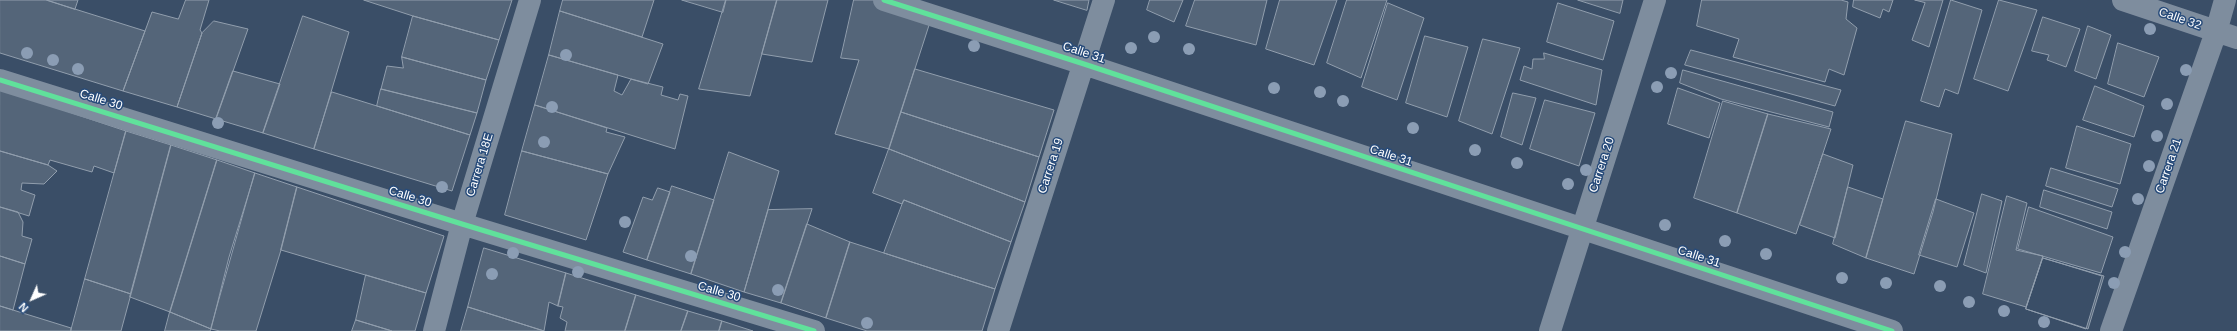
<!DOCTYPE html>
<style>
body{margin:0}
#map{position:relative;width:2237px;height:331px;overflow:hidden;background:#3a4e67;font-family:Helvetica,sans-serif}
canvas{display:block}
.north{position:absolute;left:12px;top:279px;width:40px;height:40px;-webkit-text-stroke:3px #274b7a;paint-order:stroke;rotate:225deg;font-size:11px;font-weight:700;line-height:16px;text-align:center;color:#fff}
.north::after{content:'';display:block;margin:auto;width:14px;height:18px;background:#fff;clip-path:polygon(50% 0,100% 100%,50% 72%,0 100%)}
</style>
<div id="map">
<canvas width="2237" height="331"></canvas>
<div class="north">N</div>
</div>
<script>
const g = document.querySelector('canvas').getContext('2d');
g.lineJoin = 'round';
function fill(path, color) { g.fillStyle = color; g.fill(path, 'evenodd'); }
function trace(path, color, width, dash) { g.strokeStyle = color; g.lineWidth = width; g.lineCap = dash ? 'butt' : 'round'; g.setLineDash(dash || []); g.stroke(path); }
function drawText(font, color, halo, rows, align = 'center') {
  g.font = font + ' Helvetica,sans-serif'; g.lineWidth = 3; g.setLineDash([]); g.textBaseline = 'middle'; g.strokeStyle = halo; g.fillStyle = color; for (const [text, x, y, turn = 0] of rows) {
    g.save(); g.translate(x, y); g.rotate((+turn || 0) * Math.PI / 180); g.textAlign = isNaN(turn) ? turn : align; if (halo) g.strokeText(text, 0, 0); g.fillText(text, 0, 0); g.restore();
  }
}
const building = new Path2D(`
 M0 0H46L145 31 123 91 0 53Z
 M47 0H78L75 9Z
 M186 0H209L200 30 202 33 177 107 123 91 152 12 178 19Z
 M364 0H512L499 40 413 16Z
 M563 0H654L642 37 560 11Z
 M682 0H726L723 12Z
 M726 0H777L750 96 699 89Z
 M777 0H828L812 62 762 54Z
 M854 0H879L932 16 889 149 835 134 859 60 841 58Z
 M1054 0H1089L1087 10Z
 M1150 0H1183L1174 22 1147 10Z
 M1195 0H1267L1256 45 1186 26Z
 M1280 0H1337L1314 65 1266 49Z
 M1347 0H1387L1361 78 1327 63Z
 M1578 0H1623L1620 13Z
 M1702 0H1841L1848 2 1846 19 1857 28 1844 75 1829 69 1825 82 1733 57 1739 39 1697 26Z
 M1854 0H1893L1889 12 1883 9 1880 18 1853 7Z
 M1915 0H1943L1929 47 1912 40 1925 3Z
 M1951 0 1982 10 1958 94 1945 89 1939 107 1921 101Z
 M1999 0 2037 10 2008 91 1974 79Z
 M1388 3 1424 18 1397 100 1362 87Z
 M1558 3 1614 21 1603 60 1547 42Z
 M560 11 663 44 648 84 549 55Z
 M303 16 349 32 314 149 263 133Z
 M413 16 499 40 486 80 402 57Z
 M2043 17 2080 29 2066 67 2047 60 2049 55 2032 51Z
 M214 21 248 29 216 119 177 107 202 33Z
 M2088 26 2111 35 2096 79 2075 71Z
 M1425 36 1468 47 1447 117 1406 103Z
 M1483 39 1520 48 1492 134 1459 121Z
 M2118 43 2159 57 2144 97 2108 84Z
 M1691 50 1841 90 1835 106 1685 65Z
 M1544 53 1602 70 1596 105 1520 80 1524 66 1532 69 1533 59H1544Z
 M549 55 618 75 614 91 622 95 631 79 663 87 661 95 678 100 680 94 688 96 675 149 535 105Z
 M402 57 486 80 477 113 381 89 387 66 403 68Z
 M915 69 1054 110 1039 157 901 112Z
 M1683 70 1833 112 1829 127 1721 99 1680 83Z
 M233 71 280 84 263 133 216 119Z
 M2095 86 2144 106 2134 137 2083 120Z
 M1678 88 1720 103 1709 138 1668 124Z
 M0 89 126 131 114 173 94 166 92 172 50 160 48 165 0 151Z
 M381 89 477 113 470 135 377 106Z
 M332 92 470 135 452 191 314 149Z
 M1513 93 1536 98 1522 145 1501 137Z
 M1545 100 1595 113 1579 166 1530 149Z
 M1723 101 1768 114 1737 213 1694 198Z
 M535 105 607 128 606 132 625 137 608 174 522 151Z
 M901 112 1039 157 1025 202 889 149Z
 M1768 114 1831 129 1796 234 1737 213Z
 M1906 121 1952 134 1933 212 1914 274 1866 258Z
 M2077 126 2131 144 2120 184 2066 168Z
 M126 131 171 145 131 294 85 279Z
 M171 145 217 160 170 312 130 297Z
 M889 149 1025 202 1011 242 904 200 902 204 873 193Z
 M0 151 48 165 57 171 44 184 22 183 21 190 35 195 29 216 0 207Z
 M522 151 608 174 586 240 505 215Z
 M729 152 779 171 744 292 691 274Z
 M1823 154 1853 165 1835 238 1800 225Z
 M217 160 255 173 229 257 211 329 170 312Z
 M2051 168 2118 189 2112 207 2046 186Z
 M255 173 297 187 281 250 256 331H220L211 329Z
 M672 186 714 200 691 274 647 260Z
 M297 187 444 236 426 293 281 250Z
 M1848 187 1883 199 1866 258 1833 244Z
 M658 188 670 192 647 260 623 252 643 197 652 200Z
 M2044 190 2112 212 2107 229 2040 207Z
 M1982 194 2002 201 1986 273 1964 265Z
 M2007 196 2027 203 2016 250 2043 256 2026 307 1983 294Z
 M1936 199 1974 213 1957 267 1919 255Z
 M904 200 1011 242 995 289 884 253Z
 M0 207 18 212 23 222 22 236 32 239 25 264 0 256Z
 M2029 207 2113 237 2101 273 2018 249Z
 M812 209 781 303 744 292 768 210Z
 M807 224 850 242 826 318 781 303Z
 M850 242 995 289 982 331H867L826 318Z
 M484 248 566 273 558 306 549 302 544 331 468 307Z
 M0 256 25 264 13 310 0 306Z
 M2043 258 2102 276 2086 329 2026 309Z
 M2043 258 2104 276 2088 329 2026 309Z
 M566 273 636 295 625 331H565L567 322 560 318 563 307 558 306Z
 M366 275 426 293 415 331H392L356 320Z
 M85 279 131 294 121 331H71Z
 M636 295 688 311 681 331H625Z
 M0 306 71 328V331H0Z
 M468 307 544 331H461Z
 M688 311 722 321 719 331H681Z
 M170 312 211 329 210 331H165Z
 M356 320 392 331H352Z
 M722 321 753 331H719Z`);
const minor = new Path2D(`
 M884 0 1084 64 1892 331
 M2123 0 2237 38
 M0 80 462 224 814 331
 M434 331 462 224 530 0
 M998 331 1104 0
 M1550 331 1655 0
 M2111 331 2216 32 2225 0`);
const cycleway = new Path2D(`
 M884 0 1084 64 1892 331
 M0 80 462 224 814 331`);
const trees = [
 [2150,29],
 [1154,37],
 [974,46],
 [1131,48],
 [1189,49],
 [27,53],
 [566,55],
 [53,60],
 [78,69],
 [2186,70],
 [1671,73],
 [1657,87],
 [1274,88],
 [1320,92],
 [1343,101],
 [2167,104],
 [552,107],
 [218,123],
 [1413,128],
 [2157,136],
 [544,142],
 [1475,150],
 [1517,163],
 [2149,166],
 [1586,170],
 [1568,184],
 [442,187],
 [2138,199],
 [625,222],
 [1665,225],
 [1725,241],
 [2125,252],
 [513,253],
 [1766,254],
 [691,256],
 [578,272],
 [492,274],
 [1842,278],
 [1886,283],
 [2114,283],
 [1940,286],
 [778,290],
 [1969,302],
 [2004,311],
 [2044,322],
 [867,323]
];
const streetNames = [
 ["Calle 32",2180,19,19],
 ["Calle 31",1084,53,18],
 ["Calle 30",101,100,17],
 ["Calle 31",1391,156,18],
 ["Carrera 18E",480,165,-73],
 ["Carrera 20",1602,165,-72],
 ["Carrera 19",1051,166,-72],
 ["Carrera 21",2169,166,-71],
 ["Calle 30",410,197,17],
 ["Calle 31",1699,257,18],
 ["Calle 30",719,292,16]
];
fill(building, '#546579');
trace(building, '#919ead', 1);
trace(minor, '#7e8d9e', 22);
trace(cycleway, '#60e19b', 5);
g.fillStyle = '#8b9db4';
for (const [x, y] of trees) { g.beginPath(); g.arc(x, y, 6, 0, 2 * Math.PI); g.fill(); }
drawText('12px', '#fff', '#274b7a', streetNames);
</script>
